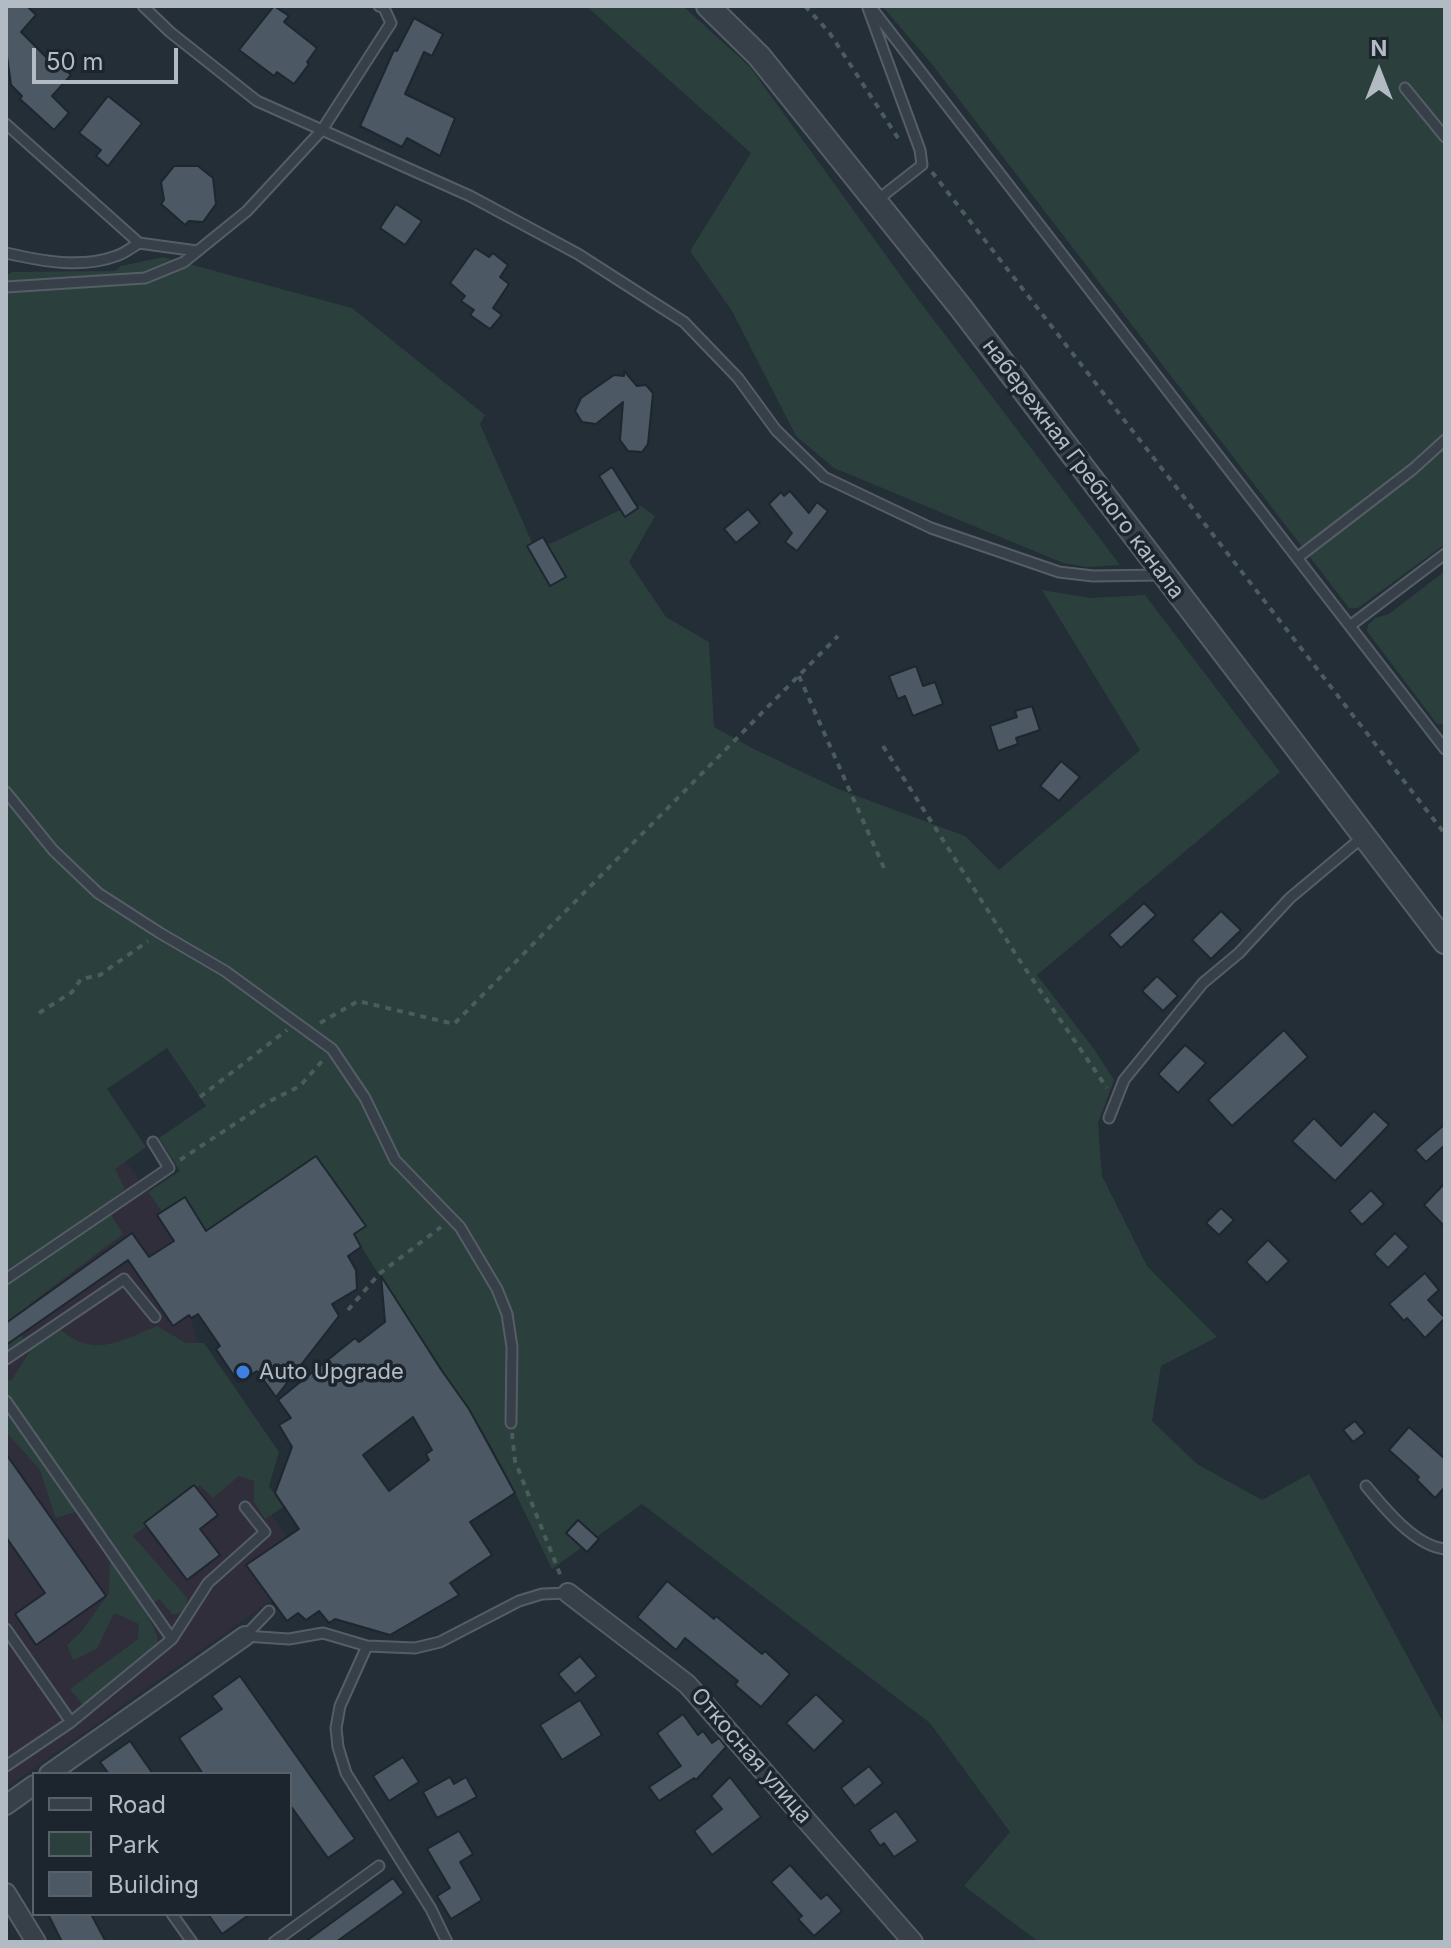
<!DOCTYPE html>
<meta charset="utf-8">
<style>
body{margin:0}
#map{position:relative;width:1451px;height:1948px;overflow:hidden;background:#232e37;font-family:Inter,sans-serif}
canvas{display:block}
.frame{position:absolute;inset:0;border:8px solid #b2bac4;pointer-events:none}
.legend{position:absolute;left:32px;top:1772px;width:260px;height:144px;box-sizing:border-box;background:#1c242d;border:2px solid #586069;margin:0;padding:10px 14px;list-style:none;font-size:24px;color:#b2bac4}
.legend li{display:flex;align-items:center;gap:16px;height:40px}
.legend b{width:40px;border:2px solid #586069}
.north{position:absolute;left:1339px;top:32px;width:80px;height:80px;-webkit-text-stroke:6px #1c242d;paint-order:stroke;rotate:0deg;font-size:22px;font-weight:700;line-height:32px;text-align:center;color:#b2bac4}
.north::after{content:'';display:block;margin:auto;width:28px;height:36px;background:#b2bac4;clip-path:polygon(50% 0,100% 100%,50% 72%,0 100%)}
.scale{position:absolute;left:32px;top:48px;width:146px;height:36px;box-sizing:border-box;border:4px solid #b2bac4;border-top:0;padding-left:10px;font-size:24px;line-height:28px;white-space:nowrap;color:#b2bac4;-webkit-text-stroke:6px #1c242d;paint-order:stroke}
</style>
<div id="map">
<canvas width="1451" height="1948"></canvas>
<div class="frame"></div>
<ul class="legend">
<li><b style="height:10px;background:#373f48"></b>Road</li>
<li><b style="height:22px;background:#2b3f3d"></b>Park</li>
<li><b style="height:22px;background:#4c5863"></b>Building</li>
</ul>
<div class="north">N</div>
<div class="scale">50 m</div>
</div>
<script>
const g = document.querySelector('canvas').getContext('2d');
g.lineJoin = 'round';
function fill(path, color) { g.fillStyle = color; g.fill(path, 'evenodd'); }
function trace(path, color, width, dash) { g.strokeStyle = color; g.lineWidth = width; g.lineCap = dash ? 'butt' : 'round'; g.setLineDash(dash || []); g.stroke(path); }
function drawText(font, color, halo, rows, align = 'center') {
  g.font = font + ' Inter,sans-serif'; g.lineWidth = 7; g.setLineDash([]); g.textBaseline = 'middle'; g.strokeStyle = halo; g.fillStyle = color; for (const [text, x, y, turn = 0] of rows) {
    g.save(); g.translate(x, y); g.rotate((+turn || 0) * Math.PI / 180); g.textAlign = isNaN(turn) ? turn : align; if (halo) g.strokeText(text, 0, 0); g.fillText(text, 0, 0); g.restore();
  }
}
const medical = new Path2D(`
 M6 992 162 1212 174 1241 149 1257 191 1318 200 1351 272 1457 259 1496 287 1537 247 1565 272 1600 6 1788Z`);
const green = new Path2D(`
 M586 6H683L750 67 911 290 1120 565 1087 567 1063 563 834 468 796 436 732 311 690 251 751 153Z
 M882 6H1445V544L1358 608H1349L931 63Z
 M163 257 352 308 485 415 480 424 533 545 552 543 628 506H641L655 516 629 562 666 617 709 642 714 727 754 749 838 789 965 836 999 870 1140 750 1042 590 1090 598 1145 595 1280 772 1037 975 1094 1049 1114 1080 1098 1123 1102 1176 1147 1266 1217 1337 1161 1366 1152 1421 1197 1464 1262 1500 1309 1474 1445 1726V1942H1039L964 1886 1010 1832 930 1723 642 1504 552 1569C525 1514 500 1456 466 1405 429 1348 388 1293 354 1234L365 1226 316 1156 206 1231 185 1197 162 1212 148 1192 180 1171 159 1138 206 1106 167 1048 107 1089 146 1147 115 1169 125 1189 105 1205 123 1234 30 1304 15 1328 24 1339 52 1322C91 1360 113 1344 157 1326L186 1343H204L279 1452 269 1486 283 1507 265 1519 254 1502V1481L239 1476 213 1498 200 1485 133 1536 187 1598 186 1611 173 1615 159 1599 145 1610C150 1622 159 1633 158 1647 156 1669 101 1694 83 1705L70 1689 138 1639 139 1624 114 1613 97 1649 73 1660 67 1645 81 1632 109 1593 110 1537 85 1509 56 1518 40 1470 6 1432V1379L11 1381 30 1351 19 1345 6 1354V275L12 272 115 271 121 266Z
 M1445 571V724H1437L1367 631 1368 625 1375 618 1389 614Z`);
const building = new Path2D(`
 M6 6H27L36 15 21 32 55 66 60 65 71 75 52 96 69 113 54 130 20 99 22 96 11 85 6 49Z
 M274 6 289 16 284 22 317 48 307 62 309 64 294 84 277 72 274 76 239 50Z
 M414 18 443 34 432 56 424 52 405 94 455 118 440 156 407 138 402 147 360 126 394 50 397 51Z
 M108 96 142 123 108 166 96 156 101 150 79 133Z
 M174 166H198L213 178 216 204 203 222 189 221 185 225 161 204 164 200 161 182Z
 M396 204 422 221 405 245 380 228Z
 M475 248 489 257 493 253 508 265 500 277 509 284 493 308 502 315 490 329 470 315 474 310 461 301 465 296 450 283Z
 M624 371 637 386 646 385 653 393 648 444 642 452 628 451 620 440 623 402 596 424 582 422 575 411 581 398 614 375 624 376Z
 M612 467 638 508 625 517 599 476Z
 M790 491 809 513 817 502 828 511 797 551 785 542 792 533 769 504 781 492 784 496Z
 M748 509 760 523 736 543 724 529Z
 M543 537 566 577 550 586 527 546Z
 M916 666 923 686 935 682 943 704 913 716 905 696 898 699 889 676Z
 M1032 706 1040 730 1016 738 1018 744 998 751 990 726 1017 717 1015 711Z
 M1061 761 1080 777 1059 801 1040 786Z
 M1144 903 1156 915 1121 948 1109 935Z
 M1221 911 1241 930 1211 959 1192 940Z
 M1157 976 1178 996 1163 1011 1142 991Z
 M1284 1030 1308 1057 1232 1126 1208 1100Z
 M1185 1045 1206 1063 1178 1093 1158 1074Z
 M1374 1111 1389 1125 1335 1181 1292 1141 1314 1118 1341 1146Z
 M1445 1124V1145L1426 1162 1415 1150Z
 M316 1156 366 1226 354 1234 361 1247 348 1256 356 1270 357 1289 332 1304 339 1316 276 1397 257 1371 238 1382 216 1349 220 1346 198 1314 191 1318 189 1315 173 1326 128 1260 6 1345V1323L132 1233 149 1257 174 1241 157 1215 185 1197 206 1231Z
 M1445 1183V1227L1424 1205Z
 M1371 1190 1384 1204 1362 1225 1349 1211Z
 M1221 1208 1234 1220 1219 1235 1206 1223Z
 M1395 1233 1409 1247 1388 1268 1374 1254Z
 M1268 1240 1289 1261 1267 1283 1246 1262Z
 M1425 1273 1439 1290 1428 1300 1445 1318 1425 1338 1407 1318 1404 1321 1389 1304Z
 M381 1276 442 1371 469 1409 515 1493 470 1522 492 1555 450 1583 459 1595 390 1635 335 1619 329 1623 319 1611 306 1620 298 1613 287 1621 246 1565 299 1529 275 1493 292 1447 279 1425 291 1418 278 1400 355 1338 359 1342 385 1322ZM413 1417 432 1450 426 1454 429 1460 389 1491 363 1455Z
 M1355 1421 1365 1433 1353 1442 1343 1430Z
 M1409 1427 1445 1459V1487L1435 1498 1417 1480 1419 1477 1389 1450Z
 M6 1454 106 1596 36 1645 15 1614 45 1593 6 1537Z
 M194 1485 218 1515 200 1529 220 1555 187 1580 144 1523Z
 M578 1520 599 1539 587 1552 566 1533Z
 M667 1581 714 1619 716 1616 762 1654 765 1651 790 1674 761 1707 735 1685 738 1681 685 1638 676 1650 637 1617Z
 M580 1656 597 1676 575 1694 558 1674Z
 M240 1676 355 1839 328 1858 290 1805V1774H203L179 1738 222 1709 212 1696Z
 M816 1694 844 1721 814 1751 786 1723Z
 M580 1700 602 1735 562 1760 540 1725Z
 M683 1714 698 1735 703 1731 712 1743 719 1738 726 1747 696 1780 694 1778 659 1801 649 1787 681 1766 657 1733Z
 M130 1741 153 1774H109L100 1762Z
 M403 1757 419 1782 389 1801 373 1776Z
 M869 1766 883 1783 855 1806 841 1788Z
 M450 1777 454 1784 466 1777 477 1797 437 1818 423 1792Z
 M730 1777 761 1817 712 1855 694 1831 722 1809 711 1796Z
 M896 1811 918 1841 894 1857 884 1843 880 1846 869 1830Z
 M459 1831 473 1854 460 1862 482 1900 451 1919 437 1896 450 1888 427 1849Z
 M790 1865 821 1899 827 1894 842 1911 814 1936 798 1919 802 1916 771 1882Z
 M393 1878 404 1893 336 1942H305Z
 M48 1914H91L106 1942H62Z
 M208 1914H250L222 1934Z`);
const path = new Path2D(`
 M805 6 829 32 900 141
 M932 172 1445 834
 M799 676 884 868
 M883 746 1022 964 1107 1088
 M39 1013 72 992 81 979 100 975 148 941
 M320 1023 358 1001 454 1024 838 636
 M200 1097 287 1030
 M180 1160 268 1102 300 1086 323 1060
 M348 1310 379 1274 441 1227
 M512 1433 515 1461 562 1579`);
const service = new Path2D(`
 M143 6 170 32 257 101 470 196 578 254 684 322 738 378 776 430 824 477 931 528 1059 572 1093 576 1161 575
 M870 6 1445 749
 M868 8 920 150 922 165 876 201
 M1405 88 1445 137
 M6 124 139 243 197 251
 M6 253C41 261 81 269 116 256 124 254 132 247 139 243
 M6 287 145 278 184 262 247 211 322 130 391 23 384 8 379 6
 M1297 558 1413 469 1445 440
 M1351 625 1445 554
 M6 792 53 850 98 893 160 933 225 971 332 1049 365 1098 395 1160 460 1227 497 1289 507 1314 512 1347 511 1423
 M1109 1118 1124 1080 1203 983 1239 953 1290 898 1364 836
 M6 1279 169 1168 153 1142
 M6 1359 124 1279 155 1317
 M6 1401 172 1639 71 1722
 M1366 1486C1384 1508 1415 1546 1445 1549
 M6 1629 71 1722 6 1766
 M245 1636 289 1639 323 1633 367 1646 415 1648 440 1642 519 1601 542 1594 568 1593
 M245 1636 269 1611
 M172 1639 208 1583 265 1532 245 1507
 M367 1646 340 1706 336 1728 338 1747 346 1773 431 1909 447 1942
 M172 1914 192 1942
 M274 1942 379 1866`);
const minor = new Path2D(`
 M568 1593 687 1684 913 1942
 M49 1774 245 1636
 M6 1805 34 1785
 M6 1893 36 1942`);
const tertiary = new Path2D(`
 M708 6 759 56 961 308 1445 942`);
const markers = [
 [243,1372,8,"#3f7fe0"]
];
const streetNames = [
 ["набережная Гребного канала",1083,469,53],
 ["Откосная улица",751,1756,49]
];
const poiNames = [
 ["Auto Upgrade",259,1372]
];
fill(medical, '#2f2e3a');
fill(green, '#2b3f3d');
fill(building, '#4c5863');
trace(building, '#1e262f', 2);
trace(service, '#555d66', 13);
trace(minor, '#555d66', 22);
trace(tertiary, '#555d66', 26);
trace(path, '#4a5c5c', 4, [6, 6]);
trace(service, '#373f48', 9);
trace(minor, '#373f48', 18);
trace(tertiary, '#373f48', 22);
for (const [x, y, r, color] of markers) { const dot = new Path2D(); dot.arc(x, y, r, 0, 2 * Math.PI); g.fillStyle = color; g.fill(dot); trace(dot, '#1c242d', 3); }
drawText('22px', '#b2bac4', '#1c242d', streetNames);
drawText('22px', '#b2bac4', '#1c242d', poiNames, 'left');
</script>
